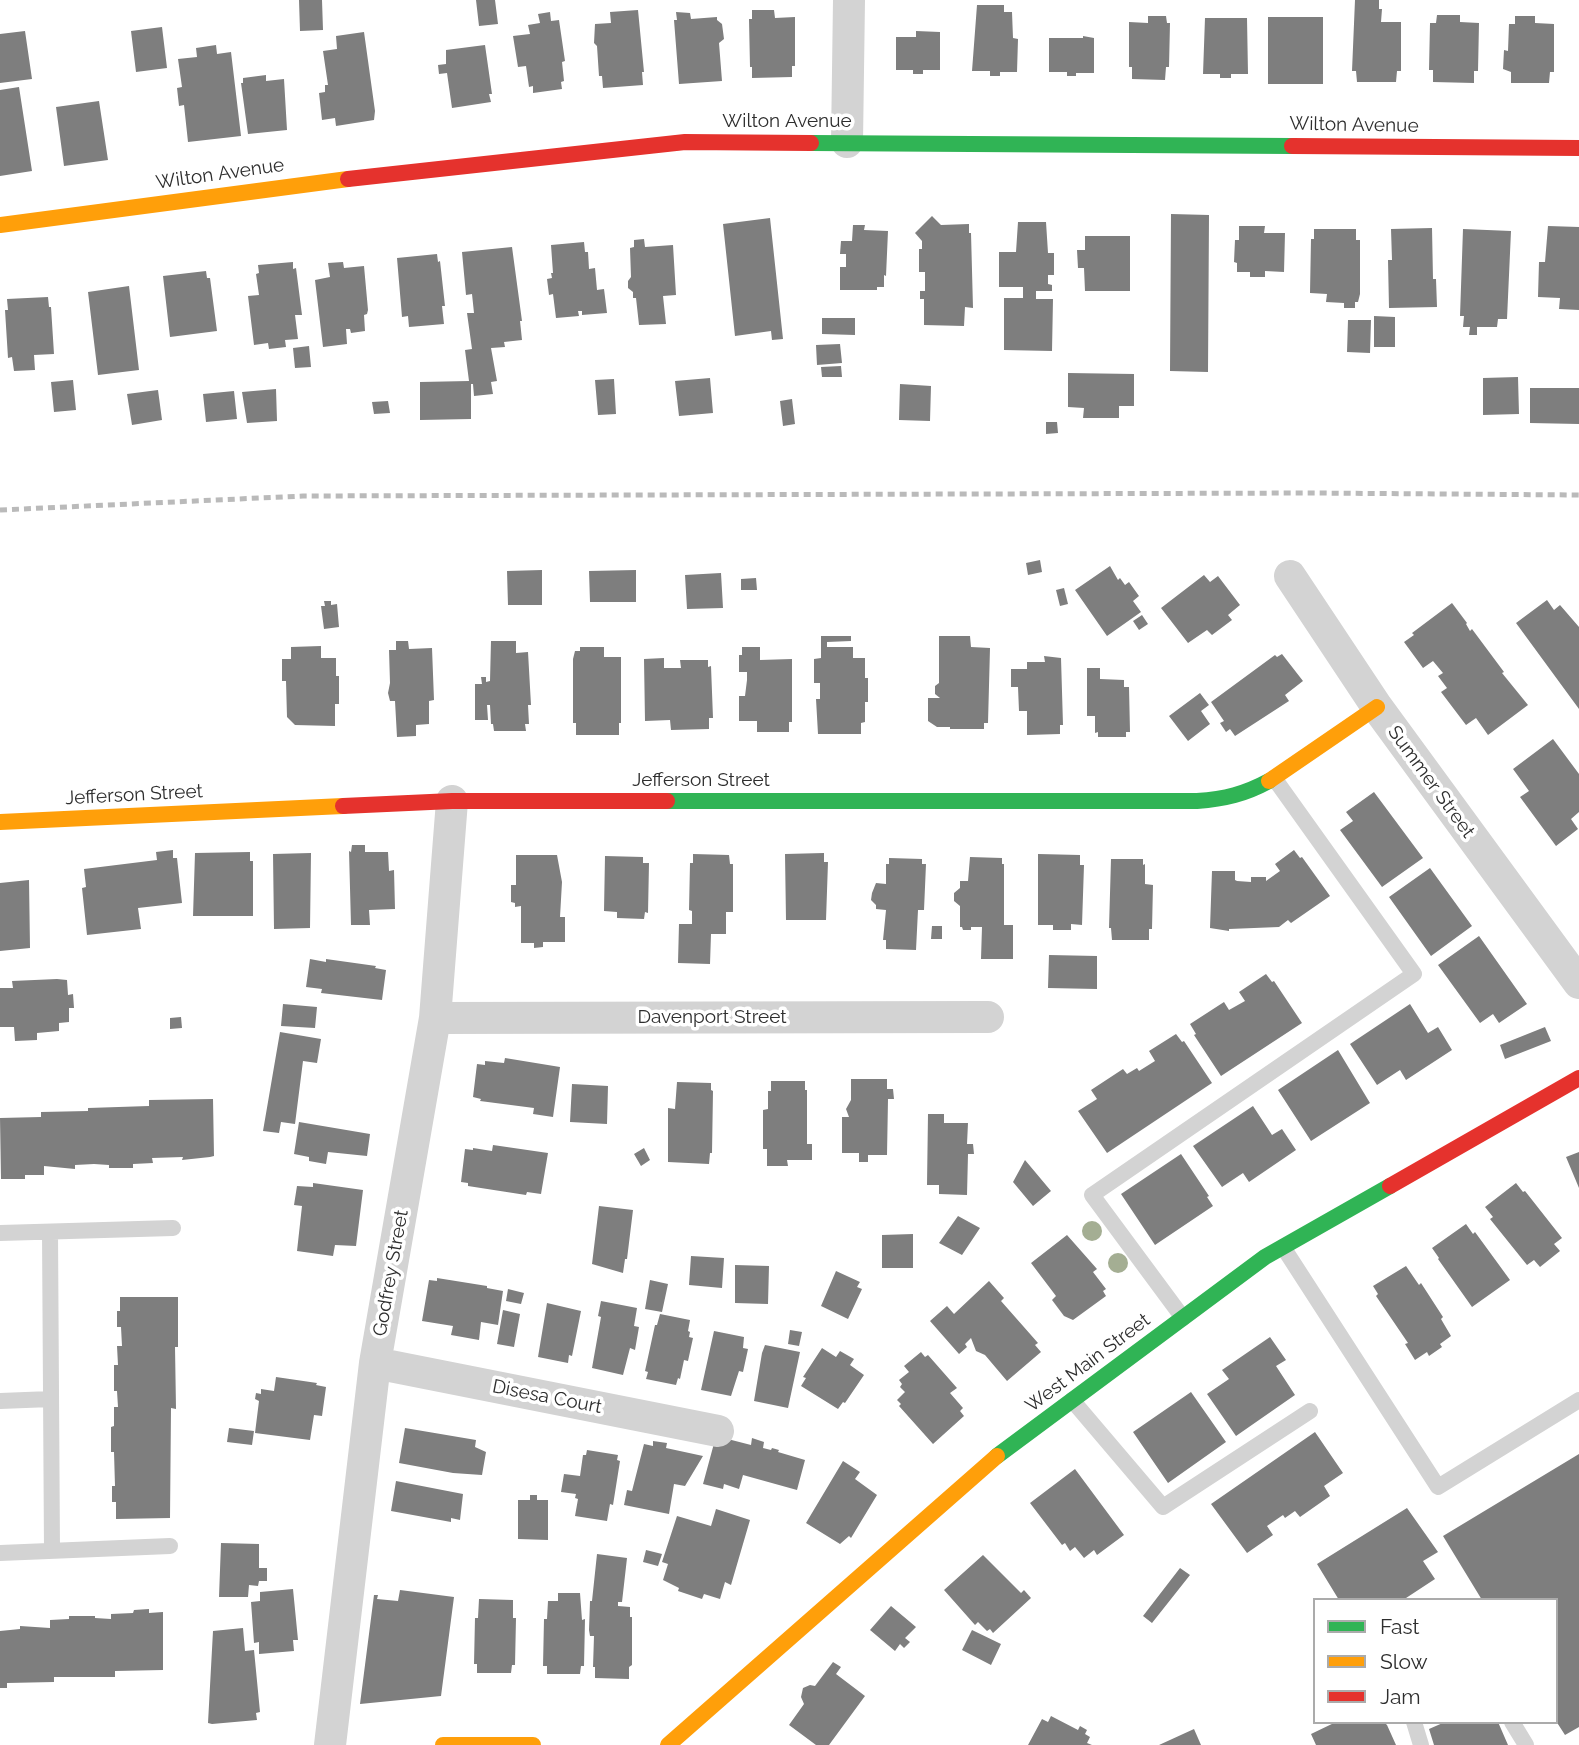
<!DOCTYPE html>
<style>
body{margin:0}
#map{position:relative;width:1579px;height:1745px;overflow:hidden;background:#fff;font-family:Raleway,sans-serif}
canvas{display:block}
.legend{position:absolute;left:1313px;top:1598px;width:245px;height:126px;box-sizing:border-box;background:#fff;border:2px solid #ababab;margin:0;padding:9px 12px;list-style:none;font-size:21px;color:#2e2e2e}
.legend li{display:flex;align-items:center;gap:14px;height:35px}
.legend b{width:35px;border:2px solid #ababab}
</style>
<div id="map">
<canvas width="1579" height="1745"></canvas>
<ul class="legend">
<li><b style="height:9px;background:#30b455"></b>Fast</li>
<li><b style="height:9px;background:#ff9f0a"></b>Slow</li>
<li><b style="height:9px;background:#e5322d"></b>Jam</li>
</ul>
</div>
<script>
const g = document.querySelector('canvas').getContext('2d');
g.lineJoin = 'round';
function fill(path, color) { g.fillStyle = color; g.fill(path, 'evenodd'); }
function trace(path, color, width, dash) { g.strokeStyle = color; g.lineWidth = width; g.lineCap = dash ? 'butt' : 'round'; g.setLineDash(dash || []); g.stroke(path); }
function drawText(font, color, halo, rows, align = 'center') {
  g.font = font + ' Raleway,sans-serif'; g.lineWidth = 7; g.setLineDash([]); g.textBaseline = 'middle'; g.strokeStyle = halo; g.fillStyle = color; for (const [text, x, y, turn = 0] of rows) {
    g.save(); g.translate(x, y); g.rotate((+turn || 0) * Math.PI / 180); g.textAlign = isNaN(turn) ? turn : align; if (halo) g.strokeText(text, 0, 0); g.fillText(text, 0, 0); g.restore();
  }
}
const building = new Path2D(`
 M299 0H322L323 30 300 31Z
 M476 0H495L498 24 479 26Z
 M1355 0H1379V9H1382L1381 22H1401V71H1397L1396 82H1357L1356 71H1352Z
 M977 5H1004V12H1012L1013 38 1018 39 1017 72H1000V76H990V71H972Z
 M638 10 644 72H642L643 85 603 88 602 76H599L597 46 594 43 595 24 611 23 610 12Z
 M752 10H774L775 18 795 17V66H792V77L752 78V67H750L749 19H752Z
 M550 12 551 21 559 20 565 61 562 62 564 81 561 82 562 89 533 93V86L529 87 526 66 518 67 513 36 530 34 528 25 540 23 538 14Z
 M676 12 690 13 691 19 717 17V20L722 24 724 39 719 43 722 81 679 84 674 20H677Z
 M1437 15H1460V22L1479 23 1478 71H1474V83L1433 82V70H1429L1430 23H1436Z
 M1148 16H1166L1167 23H1170L1169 67H1166L1165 80 1132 79V67H1129V22L1148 23Z
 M1515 16H1535V23L1554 24V72H1550L1549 83H1511V72L1503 69 1504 50 1508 51 1509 24H1515Z
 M1268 17H1323V84H1268Z
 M1205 18H1247L1248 74H1231V78H1220V74H1203Z
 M162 27 167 68 136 72 131 31Z
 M25 31 32 79 0 83V34Z
 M916 31 940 32V70H923V74H913V70H896V37H916Z
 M364 32 375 111 374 120 336 126 335 118 322 120 319 93 325 92V85H328L323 51 337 49 336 36Z
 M1083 36 1094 38V73H1076V76H1067V72H1049V38H1083Z
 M216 45 217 54 231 52 241 136 188 142 184 105 179 106 177 88 182 87 178 59 197 57 196 48Z
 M485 45 492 94H489L491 102 452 108 447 73 439 74 438 65 446 64V50Z
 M266 75V81L284 79 287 130 248 134 241 83H243V78Z
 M19 87 32 171 0 176V90Z
 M99 101 108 160 64 166 56 107Z
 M1171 214 1209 215 1208 372 1170 371Z
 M932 216 941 225 969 224V233H971L973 308 965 307 964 326 924 325V299H920V291H925V272H919V249H922V241L915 233Z
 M770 218 783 339 772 340 771 331 735 336 723 224Z
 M1018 222H1046L1048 253H1054V275H1048V284L1052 285V291H1036V299H1053L1052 351 1004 350V298H1023V287H999V252H1016Z
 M853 225H865L864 230 888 231 886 276 884 275V287H877V290H840V267H846V254H840L841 241H852Z
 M1239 226H1265L1264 233H1285L1284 272 1265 271V277H1250V272H1237V263L1234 262 1235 240H1239Z
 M1548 226 1579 227V310L1559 309 1560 298 1538 297 1539 262H1545Z
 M1432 228 1433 279H1436L1437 307 1389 308 1388 260H1392L1391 229Z
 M1314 229H1356V240H1360V294L1358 302H1355V308H1344V303L1326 302 1327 294 1310 293 1311 239H1314Z
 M1463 229 1511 231 1507 319H1498L1497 327H1477V335H1469L1470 327H1463L1464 316H1460Z
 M1085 236H1130V291H1085L1084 268H1078L1077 250H1085Z
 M644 239 645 247 673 245 676 295 663 296 666 324 639 325 636 298H633V292L628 288V281L631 277 630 248 634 247V240Z
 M584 242 585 252H588L589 269 595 268 597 290 604 289 607 313 582 315V311H578L579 316 556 318 553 294 549 295 547 279 552 278 551 273H553L551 245Z
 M512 247 522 321H520L522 340 504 342 505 347 491 348 497 381 491 382 493 394 474 396 473 384H471V419L420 420V382L469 381 465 350 472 349 467 313H474L472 294 466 295 462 252Z
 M437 254 438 262 440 261 445 306H442L444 324 409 327 408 316 402 317 397 258Z
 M293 262V269L296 268 302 315H295L298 339 285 340 286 347 269 349 268 343 254 345 248 296 259 295 256 274 259 273 258 265Z
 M343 262 344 268 364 266 368 310 367 314 364 315 365 331 351 333 350 329H346L347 344 323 347 315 280 330 277 328 263Z
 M206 271 207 278H210L217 331 170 337 163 276Z
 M129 286 139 370 98 375 88 292Z
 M48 297 49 307H51L54 354 34 355 35 370 14 371 12 357 8 358 5 310H8L7 299Z
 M1374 316 1395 317V347H1374Z
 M822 318H855V335L822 334Z
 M1348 320H1371L1370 353 1347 352Z
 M840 344 842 363 817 365 816 345Z
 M309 346 311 367 295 368 293 348Z
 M841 366 842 377H822L821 367Z
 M1068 373 1134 374V406H1119V418H1083L1084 408 1068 407Z
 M1518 377 1519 414 1483 415V378Z
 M710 378 713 413 679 416 675 381Z
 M614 379 616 414 598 415 595 380Z
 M73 380 76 410 54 412 51 382Z
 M900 384 931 386 930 421 899 420Z
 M1530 388H1579V424L1530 423Z
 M276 389 277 421 247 423 242 392Z
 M158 390 162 420 132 425 127 394Z
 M234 391 237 419 206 422 203 394Z
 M792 399 795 424 783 426 780 401Z
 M388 401 390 413 374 414 372 402Z
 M1046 422H1057L1058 433 1046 434Z
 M1040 560 1042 572 1028 575 1026 563Z
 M1110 566 1118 580 1120 578 1125 585 1129 582 1139 596 1133 601 1141 612 1107 636 1075 590Z
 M542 570V605H508L507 571Z
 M636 570V602H590L589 571Z
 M721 573 723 608 687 609 685 575Z
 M1204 575 1210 582 1218 576 1240 605 1228 615 1232 620 1212 635 1207 630 1188 643 1161 608Z
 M756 578 757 590H741V579Z
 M1064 588 1068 604 1060 606 1056 590Z
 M1547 600 1554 610 1560 605 1579 627V709L1516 623Z
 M324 601H331V605L337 604 339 627 324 629 321 606H325Z
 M1452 603 1467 623 1466 624 1470 631 1472 629 1504 672 1502 673 1528 705 1488 735 1476 718 1466 725 1441 692 1447 688 1438 676 1443 673 1433 661 1423 668 1404 642 1414 635 1412 633Z
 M1142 615 1148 624 1139 630 1133 621Z
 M821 636H851V641L827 642V647H853V658H865V678H868V702H865V722L861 723V734H818L816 699H820V683H814V659L821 658Z
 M939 636H970L971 647 990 648 988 723H984V729H950V727H937L928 721V698H940L935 694V686L939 683Z
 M396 641H408L409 649 432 648 434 700 429 701V724L416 725V736L397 737 395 701H390L388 693 390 683 389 650H396Z
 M491 641H516V653L528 652 531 705H528L529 724H525L526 731H494L493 724H491L490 705H487L488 720H475V684H482L481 677H486V682L490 681Z
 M321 646V658H336V676H339V704H335V726L295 725 287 717 286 681H282V659H291V647Z
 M580 647H604V657H621V723H619V735H576V723H573V659L575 651H580Z
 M742 647H760V660L792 659V722H789V732H757V721H739V696H745L747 680V672H739V655H742Z
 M1282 654 1303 681 1285 695 1289 701 1235 736 1230 729 1226 732 1220 723 1224 721 1211 702 1275 655 1277 657Z
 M1044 656 1061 658 1063 725H1060V734L1027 735V711H1019L1018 687H1011V669H1027V662H1045Z
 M664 658V668H681L680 660H708V667L711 666 713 718H709V729L671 730 670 720 645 721 644 659Z
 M1087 668H1100V679L1124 680V687H1129L1130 732H1126V737H1098V732L1095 733V716H1087Z
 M1200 693 1209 705 1201 711 1210 724 1188 741 1169 716Z
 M1553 739 1579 774V812L1571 819 1578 829 1556 846 1520 797 1529 791 1513 769Z
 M1374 792 1423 858 1382 887 1340 830 1353 821 1346 812Z
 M352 845H365V852H388L389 871 394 870 395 909 369 910 370 925H351L349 851 351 852Z
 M173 850V858H177L182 903 138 908 141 929 87 935 82 888 86 887 84 869 157 860 156 852Z
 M1294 850 1300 858 1302 857 1330 896 1291 923 1288 920 1279 927 1229 929V931L1210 928 1212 871H1235V880L1237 881 1251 882V877H1266V881L1280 871 1275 864Z
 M250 852V861H253V916H193L195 853Z
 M311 853 310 928 274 929 273 854Z
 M824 853V862H828L826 920H786L785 854Z
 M693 854 729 855 730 864H733V912H726V934H711L710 964 678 963 679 924H692V911L689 910 690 863H693Z
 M1038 854 1080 855V865H1084L1082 925 1071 924V930H1053V925H1038Z
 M516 855H557L562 882 560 917H565V942H543V947L534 948V943H521V906L515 907V903L511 902V885H516Z
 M605 856 643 857V863H649L648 913 645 912 644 919 617 918V912L604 911Z
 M970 857 1002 858V864H1004V925H1013V959H981L982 927H971V930H963L962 927H960V906L954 901V893L960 888V881H968Z
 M889 858 922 859V864H926L924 910H918L916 950 886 949V940H883L886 910 876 909V905L871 900 872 893 876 883 886 884V864H889Z
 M1111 859H1143V865L1145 864V884L1153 885 1152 929H1149V940H1112L1111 928H1109Z
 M1430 868 1472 926 1431 956 1389 897Z
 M29 880 30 948 0 951V883Z
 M932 926H942V939H931Z
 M1479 936 1527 1004 1499 1023 1493 1014 1480 1023 1438 965Z
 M1049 955 1097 956V989L1048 988Z
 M310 959 326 962V959L376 966 375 968 386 970 382 1000 321 993 322 989 306 987Z
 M1266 974 1272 982 1274 981 1302 1023 1221 1076 1194 1035 1196 1034 1190 1024 1224 1002 1229 1010 1245 1001 1239 992Z
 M57 979 67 980 68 995 73 994 74 1008H69V1022L59 1023V1031L37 1033V1040L15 1041 14 1027H0V988H13L12 981Z
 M283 1004 317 1007 315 1028 281 1026Z
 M1410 1004 1428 1033 1438 1027 1452 1050 1406 1080 1400 1070 1377 1085 1350 1044Z
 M181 1017 182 1028 170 1029V1018Z
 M1545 1027 1551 1041 1505 1059 1500 1045Z
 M280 1032 321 1039 317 1063 303 1061 295 1124 281 1122 279 1133 263 1131Z
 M1176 1034 1182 1042 1184 1041 1212 1083 1107 1153 1078 1111 1097 1099 1091 1090 1123 1069 1127 1074 1137 1068 1139 1071 1155 1061 1149 1051Z
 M1338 1050 1370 1103 1311 1141 1278 1090Z
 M505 1058 560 1067 553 1117 533 1114 534 1108 480 1101 481 1099 473 1097 477 1064 485 1065V1061L504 1063Z
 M851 1079H887V1089H893L894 1099H888L887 1155H868V1162H859V1153H842V1117H849L846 1109 851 1100Z
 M771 1081H805V1090H807V1144H812V1160H787L788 1166H767V1149H763V1110L768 1109V1091H771Z
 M677 1082 711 1083V1090L713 1091 712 1153H710L709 1164 668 1162V1108L675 1109Z
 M572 1084 608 1086 607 1124 570 1122Z
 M213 1099 214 1156 210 1157 182 1160 183 1157 152 1158 153 1163 133 1164V1168H109V1165L94 1164 75 1165V1169L44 1166V1175H25V1179H1L0 1118 41 1117V1112L88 1111V1108L149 1106V1100Z
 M1253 1106 1272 1135 1282 1129 1296 1150 1249 1182 1243 1173 1222 1187 1193 1146Z
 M928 1114H944V1123H968L967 1144H973L974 1154H968L967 1195 939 1194V1185H927Z
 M299 1122 370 1134 367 1156 328 1152 326 1164 309 1161V1157L294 1154Z
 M493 1145 548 1153 541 1194 527 1192 526 1195 468 1186V1183L461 1182 465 1149 473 1150V1148L492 1151Z
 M644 1148 650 1160 641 1166 634 1154Z
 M1579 1152V1188L1566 1157Z
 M1181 1154 1209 1196 1207 1197 1213 1206 1155 1245 1121 1194Z
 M1025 1160 1051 1191 1033 1206 1013 1182Z
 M313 1183 363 1190 356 1246 335 1245 333 1256 297 1251 302 1206 294 1205 297 1186 313 1187Z
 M1516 1183 1523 1192 1525 1191 1562 1238 1554 1244 1560 1251 1540 1267 1534 1260 1527 1265 1490 1219 1493 1217 1485 1207Z
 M599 1206 633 1210 627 1259H625L623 1273 592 1264Z
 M958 1216 980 1228 962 1255 939 1243Z
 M1466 1224 1473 1234 1475 1232 1510 1280 1472 1307 1438 1259 1439 1258 1432 1248Z
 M913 1234V1268H882V1235Z
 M1067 1235 1097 1269 1093 1272 1106 1289 1103 1291 1106 1296 1073 1320 1064 1316 1052 1300 1056 1296 1031 1263Z
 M691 1256 724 1258 722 1288 689 1285Z
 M735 1265 769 1266 768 1304 735 1303Z
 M1406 1266 1419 1285 1421 1283 1443 1317 1441 1319 1451 1336 1440 1344 1442 1347 1429 1356 1427 1352 1415 1360 1405 1344 1408 1343 1376 1296 1378 1294 1373 1286Z
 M836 1271 860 1282 857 1287 862 1289 848 1319 821 1306Z
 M437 1278 487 1286V1288L503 1291 498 1325 481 1322 479 1340 451 1335 453 1326 422 1321 429 1280 437 1281Z
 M650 1280 668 1284 662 1312 645 1309Z
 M989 1281 1004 1298 1001 1301 1038 1343 1035 1345 1041 1352 1007 1381 985 1355 976 1351 971 1338 965 1344 967 1347 959 1354 930 1321 947 1306 954 1314Z
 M508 1289 524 1293 521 1304 506 1301Z
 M120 1297H178V1347H175L176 1409 171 1408 170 1518 116 1519V1502H112V1486H115L114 1452H111V1427L114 1426V1407H118L117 1391H114V1365H118L117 1346H122L121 1327H117V1311H120Z
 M601 1301 637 1308 634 1326 639 1327 635 1350 630 1348 623 1375 592 1368 601 1317 598 1316Z
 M547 1303 581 1311 572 1356 569 1355 568 1363 538 1357Z
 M503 1310 520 1314 514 1347 497 1344Z
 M660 1314 690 1320 688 1331 690 1332 689 1337 693 1338 688 1361 684 1360 680 1379 678 1378 676 1385 646 1379 648 1372 645 1371 655 1325H657Z
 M790 1330 802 1332 799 1346 788 1344Z
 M714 1331 744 1337 743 1348 748 1349 743 1372 739 1371 731 1396 701 1390Z
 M1270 1337 1286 1360 1276 1366 1295 1395 1236 1436 1207 1394 1229 1379 1222 1370Z
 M765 1345 800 1352 788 1408 754 1401 762 1353Z
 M822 1348 836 1357 840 1351 854 1359 850 1365 864 1375 845 1403 843 1402 838 1409 801 1386 806 1378 803 1377Z
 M921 1352 925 1357 928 1355 957 1388 950 1393 963 1408 960 1411 964 1416 933 1444 899 1406 901 1404 897 1400 905 1392 900 1387 902 1384 899 1380 909 1372 904 1366Z
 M276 1377 317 1383 316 1385 326 1387 322 1416 314 1415 310 1440 255 1433 259 1401 255 1399 256 1393 261 1394V1389L274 1391Z
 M1191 1392 1226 1442 1168 1483 1133 1432Z
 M229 1428 254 1431 252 1445 227 1442Z
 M405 1428 476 1440 475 1447 486 1452 482 1475 453 1473 399 1463Z
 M1315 1432 1343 1473 1324 1486 1330 1496 1300 1517 1295 1511 1285 1518 1283 1515 1267 1526 1273 1535 1247 1553 1211 1504Z
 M716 1436 751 1445 752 1438 764 1442 763 1448 771 1450 772 1448 779 1450 778 1452 805 1460 797 1490 743 1475 739 1489 724 1484 723 1489 703 1484Z
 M653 1441 667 1443 666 1448 703 1456 685 1486 674 1484 669 1514 624 1505 627 1490 632 1491 644 1444 653 1446Z
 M587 1450 618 1455 617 1460 620 1461 613 1505 610 1504 607 1521 575 1516 578 1499 575 1498 576 1494 561 1492 564 1474 580 1476 583 1455H586Z
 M1579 1454V1727L1565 1735 1556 1721V1600H1482L1443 1536Z
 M843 1461 860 1472 855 1479 877 1495 851 1538 849 1536 840 1544 806 1523Z
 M1075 1469 1124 1535 1097 1555 1094 1550 1084 1558 1075 1547 1070 1551 1065 1543 1062 1545 1030 1503Z
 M396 1481 463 1494 460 1520 451 1518V1522L391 1511Z
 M530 1495H537V1500H548V1540L518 1539V1500H530Z
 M1407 1508 1438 1552 1423 1561 1435 1579 1403 1600H1339L1317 1564Z
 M716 1509 750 1520 731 1585 725 1582 720 1599 704 1594 702 1599 678 1591 679 1588 663 1580 668 1564 662 1562 677 1516 711 1526Z
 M221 1543 259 1544V1568H267V1581H259L258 1586 249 1585 248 1597H219Z
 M646 1550 662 1554 658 1566 643 1562Z
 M597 1554 627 1558 622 1602H618V1606L630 1607V1617H632V1665L629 1667V1679L595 1678V1667H593L594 1636H590L589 1630 590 1601H592Z
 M983 1555 1021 1593 1024 1590 1031 1598 993 1633 990 1629 987 1631 978 1622 975 1625 944 1590Z
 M1180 1568 1190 1575 1152 1623 1143 1616Z
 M293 1589 298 1640H293L294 1651 259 1654V1642L254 1643 251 1602 260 1601V1592Z
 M400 1590 454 1597 441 1696 360 1704 374 1595H378L377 1599 398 1601Z
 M558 1593H580L582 1620 585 1619 584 1666H581L580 1674H547V1666H543L544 1619H547L548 1601H558Z
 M479 1599 513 1600V1618H516L515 1665H512L511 1673H477V1664H474L475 1618H478Z
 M891 1606 916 1627 905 1638 910 1642 904 1648 900 1644 895 1651 870 1630Z
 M149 1609V1613L163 1612V1670L115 1671V1677H54V1682L7 1683V1688H0V1631L20 1629V1626L50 1628V1620L69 1619V1616H95V1618L111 1619V1614L133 1613 134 1610Z
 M243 1628 245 1651 254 1650 260 1712 256 1713 257 1720 212 1724 208 1723 213 1631Z
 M972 1630 1001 1644 991 1665 962 1650Z
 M833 1662 841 1667 836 1674 865 1696 829 1745H816L789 1725 804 1704 801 1697 803 1688 810 1685 815 1686Z
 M1051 1716 1078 1730 1080 1726 1087 1730 1085 1734 1090 1737 1087 1743 1092 1745H1028L1042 1719 1048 1722Z
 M1336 1722H1384L1387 1725 1396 1745H1316L1311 1734Z
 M1445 1722H1498L1508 1745H1434L1429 1729Z
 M1194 1729 1201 1745H1159Z`);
const lane = new Path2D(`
 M50 1232 52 1551
 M0 1233 173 1228
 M1283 1247 1438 1487 1579 1400
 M1183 1318 1092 1195 1414 974 1274 778
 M1072 1400 1163 1507 1310 1411
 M0 1401 51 1399
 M0 1553 170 1546
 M1414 1722 1421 1745
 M1512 1722 1526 1745`);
const street = new Path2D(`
 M847 142 849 0
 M1290 576 1377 707 1579 983
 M435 1018 988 1017
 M375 1363 718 1431
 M330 1745 375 1363 435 1018 452 801`);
const fast = new Path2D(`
 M811 143 1292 146
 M667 801H1197C1225 799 1245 794 1269 781
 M997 1456 1265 1257 1390 1186`);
const slow = new Path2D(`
 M0 225 348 179
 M1269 781 1377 707
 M0 822 343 806
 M443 1745H533
 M668 1745 997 1456`);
const jam = new Path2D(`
 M1292 146 1579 148
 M348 179 685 142 811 143
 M343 806 452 801H667
 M1390 1186 1579 1078`);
const rail = new Path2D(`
 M0 510 303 496 1312 493 1579 495`);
const trees = [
 [1092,1231],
 [1118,1263]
];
const streetNames = [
 ["Wilton Avenue",787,121],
 ["Wilton Avenue",1354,125,1],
 ["Wilton Avenue",220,174,-8],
 ["Jefferson Street",701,780],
 ["Summer Street",1431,782,54],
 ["Jefferson Street",134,795,-3],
 ["Davenport Street",712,1017],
 ["Godfrey Street",391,1273,-80],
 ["West Main Street",1088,1363,-37],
 ["Disesa Court",547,1397,11]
];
fill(building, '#7e7e7e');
trace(lane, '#d3d3d3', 16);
trace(street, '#d3d3d3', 32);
trace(fast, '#30b455', 16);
trace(slow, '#ff9f0a', 16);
trace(jam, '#e5322d', 16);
trace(rail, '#bababa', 5, [7, 5]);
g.fillStyle = '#a4ae93';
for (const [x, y] of trees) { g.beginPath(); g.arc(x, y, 10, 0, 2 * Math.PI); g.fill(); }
drawText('19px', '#2e2e2e', '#fff', streetNames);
</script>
